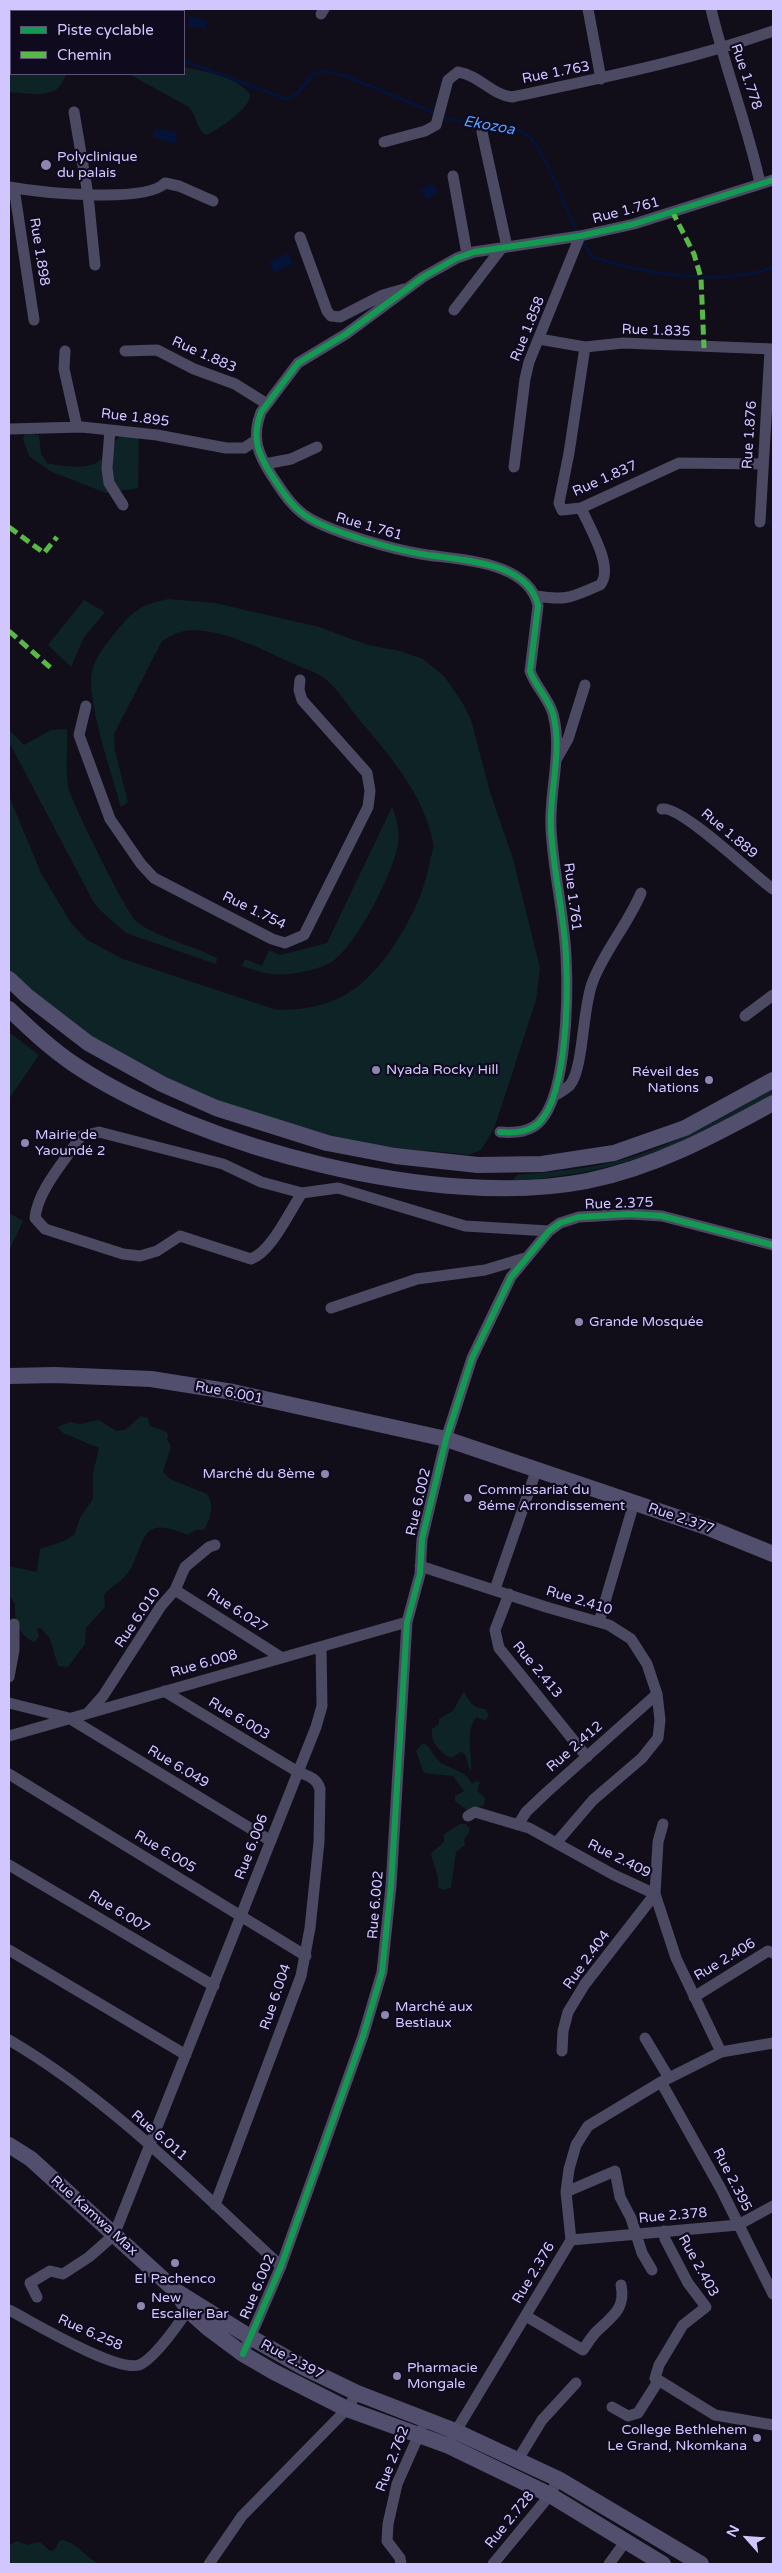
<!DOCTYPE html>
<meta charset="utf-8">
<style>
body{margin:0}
#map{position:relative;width:782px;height:2573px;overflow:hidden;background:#110e1a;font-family:"Varela Round",sans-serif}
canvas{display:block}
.frame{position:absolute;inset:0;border:10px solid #d2c6ff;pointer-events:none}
.legend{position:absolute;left:10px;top:10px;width:175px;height:65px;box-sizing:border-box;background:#0f0a1e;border:1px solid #5d5578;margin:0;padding:6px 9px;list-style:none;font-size:15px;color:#d2c6ff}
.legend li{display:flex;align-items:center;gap:10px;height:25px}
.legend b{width:25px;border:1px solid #5d5578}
.north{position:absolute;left:722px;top:2513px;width:50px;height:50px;-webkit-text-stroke:4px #0f0a1e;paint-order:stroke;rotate:296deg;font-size:14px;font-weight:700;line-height:20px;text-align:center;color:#d2c6ff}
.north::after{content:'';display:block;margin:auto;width:18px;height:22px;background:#d2c6ff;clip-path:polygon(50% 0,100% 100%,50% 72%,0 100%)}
</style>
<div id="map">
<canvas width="782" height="2573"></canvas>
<div class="frame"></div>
<ul class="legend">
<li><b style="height:6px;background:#139951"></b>Piste cyclable</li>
<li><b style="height:6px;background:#58b947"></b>Chemin</li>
</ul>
<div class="north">N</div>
</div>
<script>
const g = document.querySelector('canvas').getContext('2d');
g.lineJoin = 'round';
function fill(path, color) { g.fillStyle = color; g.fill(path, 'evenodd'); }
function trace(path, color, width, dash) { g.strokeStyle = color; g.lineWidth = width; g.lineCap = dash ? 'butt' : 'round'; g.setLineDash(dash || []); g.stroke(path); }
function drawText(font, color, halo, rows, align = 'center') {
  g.font = font + ' "Varela Round",sans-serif'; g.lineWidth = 4.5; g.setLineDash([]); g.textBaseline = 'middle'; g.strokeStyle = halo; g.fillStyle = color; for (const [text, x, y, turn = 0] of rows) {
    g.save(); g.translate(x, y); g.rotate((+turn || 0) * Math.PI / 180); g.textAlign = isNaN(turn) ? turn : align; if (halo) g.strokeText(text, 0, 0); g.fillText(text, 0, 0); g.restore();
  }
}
const green = new Path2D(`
 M9 9H81L93 11H11V74H67C64 78 62 84 58 88 46 98 23 93 9 92Z
 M184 67C206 72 234 75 250 94 252 108 217 130 206 135 195 127 197 114 187 106L129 74H184Z
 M25 433 39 435 41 454 47 463C61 466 84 470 98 462 102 459 113 443 119 437L139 435 138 488 106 493 50 471 29 456 23 439Z
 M168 599 215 603 319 627 368 645 400 651 423 659 444 676 462 702 471 720 490 792 513 859 540 968 536 1000 494 1129 481 1150 468 1155C432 1150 394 1150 359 1143 270 1125 159 1088 85 1036 59 1017 34 994 9 974V796L41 873 71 923 87 940 123 959 277 1010C332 1010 362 992 393 947 411 920 424 893 430 861 431 856 434 848 433 843 424 794 389 755 358 718 347 705 338 689 324 678 316 672 305 669 296 665 265 651 229 631 193 630 181 630 172 635 162 641L114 734 115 751 128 802 121 807C113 778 86 699 92 672 95 657 106 644 115 633 133 611 140 605 168 599Z
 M84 600 105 612 84 637 71 667 48 645Z
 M67 729C68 746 65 775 69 790 75 808 126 913 137 922 160 939 192 945 217 958L216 964 126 933 100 910 94 903 9 742V730L24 745 51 730Z
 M392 807C397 820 400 831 398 844 394 872 353 953 328 964 312 971 288 976 271 974 261 973 252 969 242 966L245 959 262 966 269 950 280 955 327 943Z
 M9 1032 39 1055 9 1099Z
 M773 1089V1094C699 1135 636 1168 551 1177 540 1179 523 1183 513 1179L518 1175C555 1171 592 1169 628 1158 680 1143 726 1115 773 1089Z
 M9 1213 23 1221 9 1251Z
 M141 1416 148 1418 150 1426 165 1431 168 1434 167 1440 171 1446 163 1472 170 1479 207 1494C215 1506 210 1519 204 1530H196L187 1535C142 1516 147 1536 131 1568 125 1580 111 1586 104 1595L105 1607 86 1628 85 1644 68 1667 58 1666 50 1639 41 1628 37 1629 39 1637 34 1642C19 1636 14 1619 15 1604L9 1595V1566L37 1572 40 1549 64 1541 74 1535 81 1516 93 1499V1473L99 1448 63 1433 57 1427 70 1422 80 1424 99 1420 116 1431 125 1430Z
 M464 1691C468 1701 473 1708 485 1709L489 1715 485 1721 477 1717C464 1730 473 1756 471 1773L465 1754 461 1752 451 1758C439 1752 430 1741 432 1729L439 1724V1719L453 1711Z
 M423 1743C432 1748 432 1755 439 1761 449 1770 467 1770 472 1784L476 1781 480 1782 477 1791 485 1798 484 1805 469 1812 455 1801V1796L464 1791 453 1776 424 1773 416 1751Z
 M460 1824H466L470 1830 464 1840 465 1845 456 1852 451 1888 443 1890 438 1887C440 1876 433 1865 431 1853L444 1842V1834Z
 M62 2540C79 2543 85 2558 100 2564H9V2545L17 2541 27 2545 40 2542 50 2551 55 2549 59 2541Z`);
const water = new Path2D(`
 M190 16 207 20 206 29 188 26Z
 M155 129 177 132 175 144 153 137Z
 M432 183 438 192 427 200 420 190Z
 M288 253 293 264 274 273 269 262Z`);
const stream = new Path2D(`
 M46 9 53 11
 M184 61 286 99 297 94 313 74 324 71 346 76 452 120 513 127 531 137 548 165 577 233
 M582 240 592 257C644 274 721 286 773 268
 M763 524 769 522 773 524`);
const street = new Path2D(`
 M588 9 601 79
 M711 9C725 68 747 124 760 183
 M321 14 324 9
 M74 112 88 195 95 265
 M482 132 507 247
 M384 142 425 131 436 125 448 80 458 72C479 75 492 95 512 97 600 78 688 61 773 31
 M453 176 467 254
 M9 187C37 192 145 204 165 183L179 186 213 201
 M14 188 34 320
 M300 237 327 311 331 316 340 317 383 295 404 289
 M454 310 501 249
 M539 339 585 347 623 343 773 349
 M585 347 569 453 559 503 562 510 581 508 679 463 763 464
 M65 351 64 369 77 427
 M125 351 157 350 194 369 235 384 267 404
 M9 429 82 427 157 435 226 448H244L255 441
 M110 430 107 468 109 483 123 505
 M265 464 291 459 317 447
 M514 467 525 379 529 362 580 236
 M760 522 770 350
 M536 596C568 601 571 597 600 585 615 568 589 527 581 508
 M86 706 79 735 110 819 141 864 154 878 272 939 285 943 304 935 368 807 370 791 367 773 302 700 299 690 300 680
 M556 760 568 739 585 685
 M662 809C681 805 754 876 773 889
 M745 1016 773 995
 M554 1096C559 1093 566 1089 570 1085 584 1068 582 1007 593 981 605 950 628 924 641 893
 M500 1132C511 1133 523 1133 533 1127 568 1108 568 992 566 956 564 913 553 871 551 828 549 791 563 751 553 714 549 699 535 686 530 671L538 606C529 560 457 560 421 554 392 549 334 533 309 518 292 508 283 492 272 476 258 454 251 438 261 412L298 363 346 334 423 277 457 258 474 252 580 236 634 224 773 180
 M302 1193C289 1212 272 1251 251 1259L180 1236 157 1251 140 1256 123 1254 45 1229 35 1218C38 1189 66 1160 81 1136L99 1132 223 1164 261 1182 302 1193 338 1188 465 1226 549 1231
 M331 1308 417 1279 485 1270 525 1258
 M420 1566 546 1607 609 1625 631 1639 647 1664 657 1694 660 1720 658 1738 642 1758 593 1800 557 1842
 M495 1589 536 1471
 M175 1590 282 1658
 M509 1594 495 1630 499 1648 587 1757
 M599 1622 634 1503
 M9 1677 14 1650V1624
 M164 1691 298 1772C308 1776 317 1778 320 1789L319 1842 310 1928 301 1976 215 2205
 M9 1703 69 1718 271 1841
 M88 1713 103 1696 161 1606 175 1590 185 1567 209 1547 215 1545
 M9 1736 407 1622
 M9 1774 306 1956
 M468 1816 475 1812 529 1828 614 1875 655 1894 676 1958 721 2052
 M518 1825 526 1812 547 1792 657 1694
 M9 1865 214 1986
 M9 1950 186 2055
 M694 1997 768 1951 773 1953
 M645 2038 669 2078
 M9 2040C110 2099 195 2187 281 2266
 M562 2051 563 2031 568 2012 585 1984 655 1894 658 1842 663 1824
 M661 2082 721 2189 773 2294
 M566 2192 615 2171 620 2197 631 2218 642 2253 652 2270
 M664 2231 665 2239 688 2283 706 2307 683 2325 659 2365 655 2378 715 2415 773 2425
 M571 2240 738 2225 773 2206
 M37 2297 30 2283 50 2271 63 2274 89 2257 114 2235 316 1727 322 1706 321 1647
 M9 2310C33 2322 115 2372 139 2365 155 2359 182 2319 192 2304
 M526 2316 583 2350C587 2344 592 2336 597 2331 613 2316 626 2308 621 2285
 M243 2354 281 2266 363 2036 382 1972 391 1886 407 1622 420 1574 422 1539 446 1439 472 1358 511 1277 549 1231 560 1223 579 1217 597 1216 630 1214 662 1216 773 1245
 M612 2407 628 2416 638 2413 657 2383 655 2378
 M453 2436 571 2240 566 2192 569 2169 576 2145 588 2126 661 2082 721 2052 773 2043
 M517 2461 542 2420 576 2383
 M209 2564 242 2516 347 2409 357 2393
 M401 2564 400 2558 387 2541 388 2524 397 2484 421 2430
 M493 2564 550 2495 558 2479
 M609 2564 625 2542`);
const secondary = new Path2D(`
 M9 979 27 996 88 1043 162 1084 216 1108 327 1143 395 1156 478 1165 542 1164 614 1153 685 1128 773 1080
 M9 1009C30 1029 51 1049 75 1065 200 1148 439 1210 587 1181 655 1167 713 1136 773 1103
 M9 1376 55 1375 151 1379 233 1392 446 1439 709 1528 773 1554
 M9 2145 31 2159 176 2291 250 2337 303 2367 357 2393 455 2431 558 2479 701 2564
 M177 2292 188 2310 208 2328 243 2354 274 2372 347 2409 449 2446 550 2495 663 2564`);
const quiet = new Path2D(`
 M672 211 694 254 701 278 704 348
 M9 527 44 553 57 537
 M9 631 52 669`);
const cycleway = new Path2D(`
 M500 1132C511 1133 523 1133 533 1127 568 1108 568 992 566 956 564 913 553 871 551 828 549 791 563 751 553 714 549 699 535 686 530 671L538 606C529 560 457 560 421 554 392 549 334 533 309 518 292 508 283 492 272 476 258 454 251 438 261 412L298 363 346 334 423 277 457 258 474 252 580 236 634 224 773 180
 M243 2354 281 2266 363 2036 382 1972 391 1886 407 1622 420 1574 422 1539 446 1439 472 1358 511 1277 549 1231 560 1223 579 1217 597 1216 630 1214 662 1216 773 1245`);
const markers = [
 [46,165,6,"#8e86af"],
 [376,1070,5,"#8e86af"],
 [709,1080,5,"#8e86af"],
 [25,1143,5,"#8e86af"],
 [579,1322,5,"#8e86af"],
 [325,1474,5,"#8e86af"],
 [468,1498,5,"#8e86af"],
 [385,2015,5,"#8e86af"],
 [175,2263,5,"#8e86af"],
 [141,2306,5,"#8e86af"],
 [397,2376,5,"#8e86af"],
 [757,2438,5,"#8e86af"]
];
const streetNames = [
 ["Rue 1.763",556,73,-11],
 ["Rue 1.778",746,77,71],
 ["Rue 1.761",626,211,-15],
 ["Rue 1.898",39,252,81],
 ["Rue 1.858",528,329,-68],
 ["Rue 1.835",656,331,2],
 ["Rue 1.883",204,355,24],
 ["Rue 1.895",135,418,7],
 ["Rue 1.876",750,435,-86],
 ["Rue 1.837",605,479,-24],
 ["Rue 1.761",369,527,16],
 ["Rue 1.889",729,834,40],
 ["Rue 1.761",572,897,83],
 ["Rue 1.754",254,911,26],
 ["Rue 2.375",619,1204,-2],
 ["Rue 6.001",229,1393,11],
 ["Rue 6.002",419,1502,-77],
 ["Rue 2.377",681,1519,19],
 ["Rue 2.410",579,1601,17],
 ["Rue 6.027",237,1611,33],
 ["Rue 6.010",138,1618,-56],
 ["Rue 6.008",204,1664,-16],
 ["Rue 2.413",537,1670,50],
 ["Rue 6.003",239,1719,31],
 ["Rue 2.412",575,1747,-41],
 ["Rue 6.049",178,1767,31],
 ["Rue 6.006",252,1847,-69],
 ["Rue 6.005",165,1852,31],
 ["Rue 2.409",619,1859,27],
 ["Rue 6.002",376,1905,-85],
 ["Rue 6.007",119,1912,31],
 ["Rue 2.404",587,1960,-54],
 ["Rue 2.406",725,1960,-31],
 ["Rue 6.004",276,1997,-71],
 ["Rue 6.011",159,2136,41],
 ["Rue 2.395",732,2180,63],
 ["Rue Kamwa Max",94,2216,42],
 ["Rue 2.378",673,2216,-5],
 ["Rue 2.403",698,2266,61],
 ["Rue 2.376",534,2273,-59],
 ["Rue 6.002",258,2287,-67],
 ["Rue 6.258",90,2333,24],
 ["Rue 2.397",292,2360,28],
 ["Rue 2.762",393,2459,-69],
 ["Rue 2.728",510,2520,-51]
];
const poiNames = [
 ["Polyclinique",57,157],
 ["du palais",57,173],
 ["Nyada Rocky Hill",386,1070],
 ["Réveil des",699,1072,"right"],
 ["Nations",699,1088,"right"],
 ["Mairie de",35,1135],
 ["Yaoundé 2",35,1151],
 ["Grande Mosquée",589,1322],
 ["Marché du 8ème",315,1474,"right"],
 ["Commissariat du",478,1490],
 ["8éme Arrondissement",478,1506],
 ["Marché aux",395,2007],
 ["Bestiaux",395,2023],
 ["El Pachenco",175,2279,"center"],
 ["New",151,2298],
 ["Escalier Bar",151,2314],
 ["Pharmacie",407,2368],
 ["Mongale",407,2384],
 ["College Bethlehem",747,2430,"right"],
 ["Le Grand, Nkomkana",747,2446,"right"]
];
const waterNames = [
 ["Ekozoa",489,126,10]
];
fill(green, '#0d2326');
fill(water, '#051339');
trace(stream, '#051339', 3);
trace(street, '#4c4963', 11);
trace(secondary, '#524f6e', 16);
trace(quiet, '#58b947', 5, [10, 5]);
trace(cycleway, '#139951', 6);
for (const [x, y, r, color] of markers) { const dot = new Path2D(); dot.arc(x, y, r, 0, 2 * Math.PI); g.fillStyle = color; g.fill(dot); trace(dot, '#0f0a1e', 2); }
drawText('14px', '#d2c6ff', '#0f0a1e', streetNames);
drawText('14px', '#d2c6ff', '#0f0a1e', poiNames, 'left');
drawText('italic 15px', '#549fff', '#0f0a1e', waterNames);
</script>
